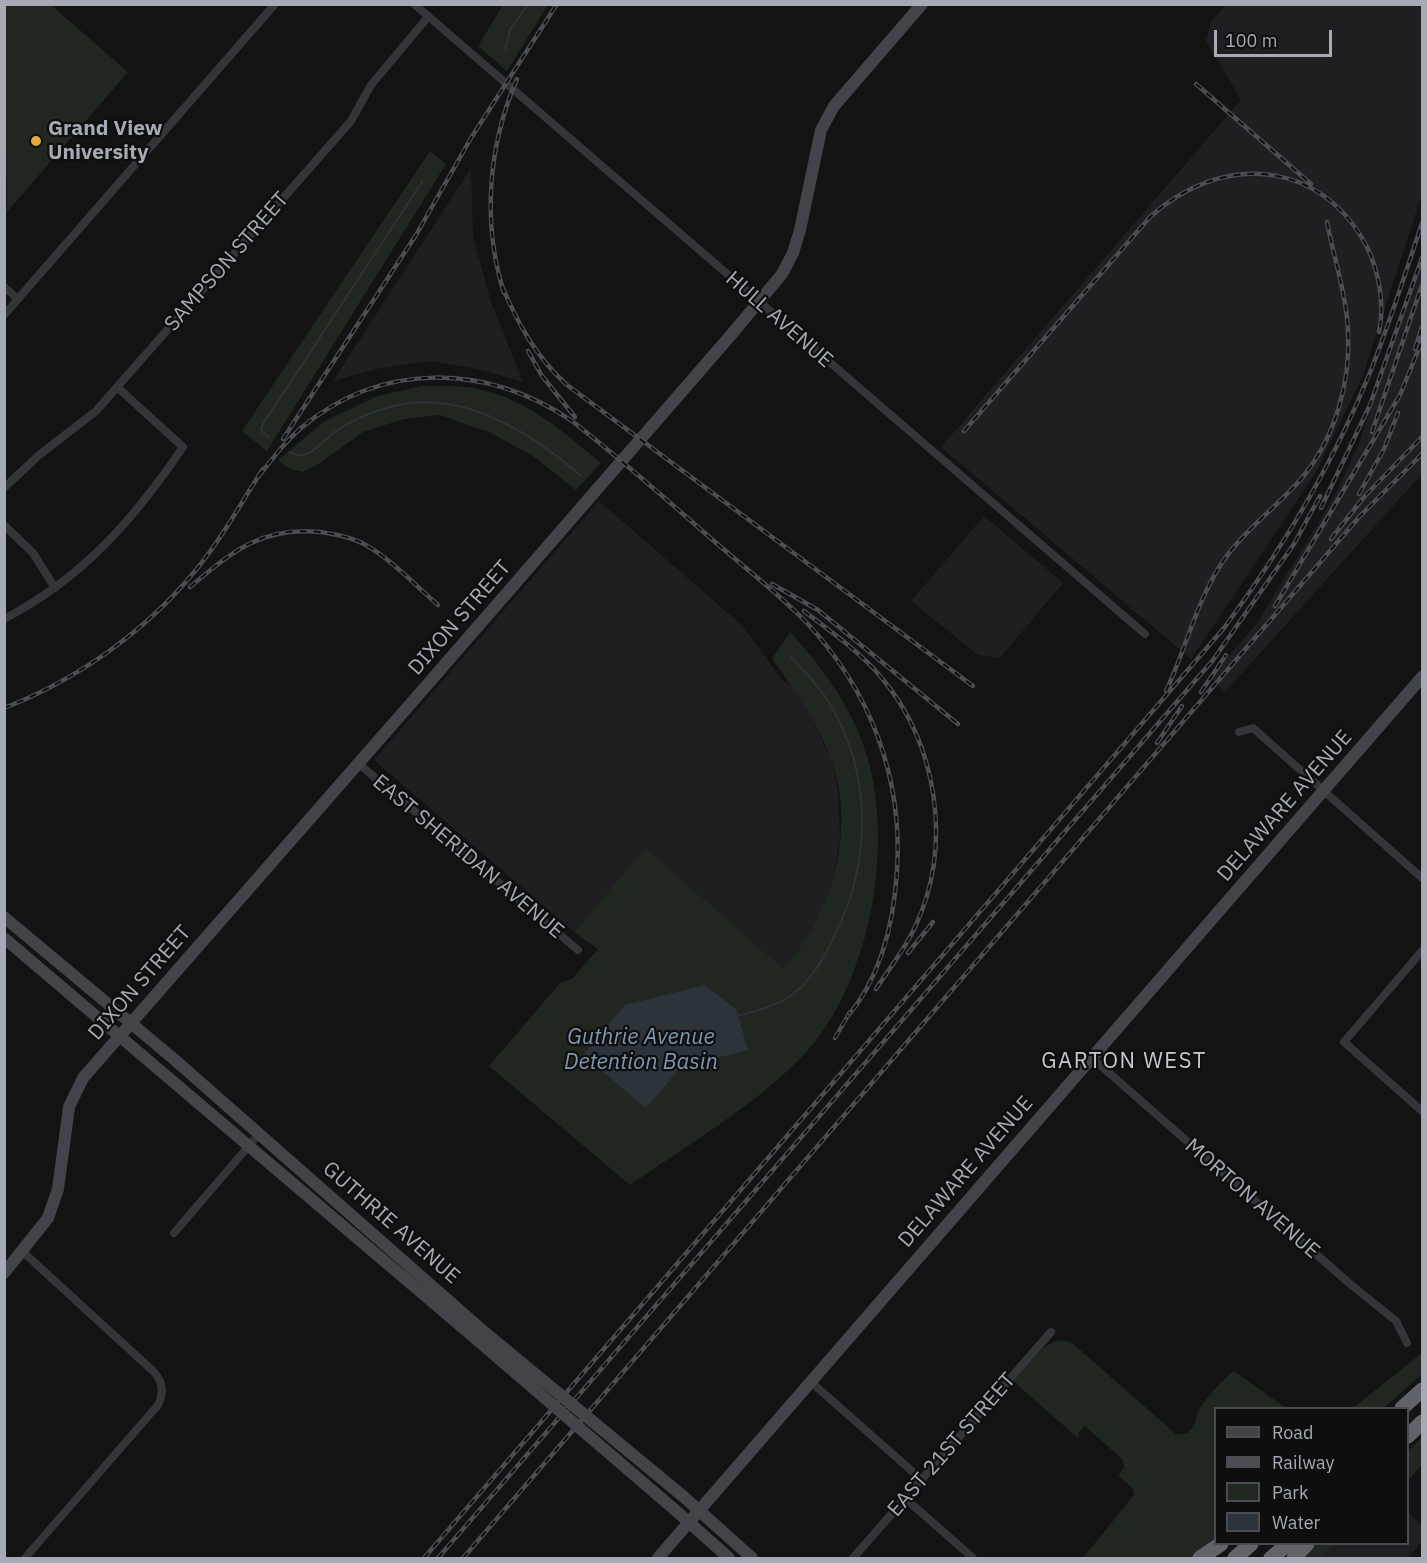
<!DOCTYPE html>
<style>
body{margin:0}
#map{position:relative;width:1427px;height:1563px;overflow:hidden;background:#131314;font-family:"IBM Plex Sans",sans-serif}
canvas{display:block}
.frame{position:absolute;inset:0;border:6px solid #a5aab4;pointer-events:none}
.legend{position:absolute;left:1214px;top:1407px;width:195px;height:138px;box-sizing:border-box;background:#0e0e0f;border:2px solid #4a4c51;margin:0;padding:8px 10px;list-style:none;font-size:18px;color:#a5aab4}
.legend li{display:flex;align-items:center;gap:12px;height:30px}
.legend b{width:30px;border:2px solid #4a4c51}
.scale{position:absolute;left:1214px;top:30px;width:118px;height:27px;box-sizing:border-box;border:3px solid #a5aab4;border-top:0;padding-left:8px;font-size:18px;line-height:21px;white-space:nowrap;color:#a5aab4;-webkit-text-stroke:4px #0e0e0f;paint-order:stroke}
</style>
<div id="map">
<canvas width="1427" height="1563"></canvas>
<div class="frame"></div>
<ul class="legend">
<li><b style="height:8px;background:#424449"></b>Road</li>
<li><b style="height:8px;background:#4b4d52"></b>Railway</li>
<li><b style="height:16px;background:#1f2720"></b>Park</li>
<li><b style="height:16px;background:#2c3339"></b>Water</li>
</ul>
<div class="scale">100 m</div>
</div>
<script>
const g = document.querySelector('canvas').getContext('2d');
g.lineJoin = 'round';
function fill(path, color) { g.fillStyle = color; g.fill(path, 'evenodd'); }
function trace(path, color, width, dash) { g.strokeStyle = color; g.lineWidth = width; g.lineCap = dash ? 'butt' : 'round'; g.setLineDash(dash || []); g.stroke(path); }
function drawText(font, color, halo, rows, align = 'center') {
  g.font = font + ' "IBM Plex Sans",sans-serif'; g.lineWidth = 4.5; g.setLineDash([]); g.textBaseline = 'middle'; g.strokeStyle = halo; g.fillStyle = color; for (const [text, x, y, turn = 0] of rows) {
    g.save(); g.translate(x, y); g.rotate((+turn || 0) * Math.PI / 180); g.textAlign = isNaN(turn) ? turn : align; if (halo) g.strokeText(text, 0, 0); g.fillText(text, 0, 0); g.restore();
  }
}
const built = new Path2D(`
 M1227 4 1422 5V194L1362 378 1316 472 1191 659 941 447 1241 100 1206 41 1211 21Z
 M471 168 473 237 491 302 523 382 478 369 430 361 381 368 333 381Z
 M1422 255V474L1225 692 1211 677 1258 622 1335 495 1359 443Z
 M599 501 743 626 782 680 793 687 812 718 833 764 838 790 840 840 832 882 824 907 805 941 783 968 645 849 574 932 374 760Z
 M984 516 1063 583 1000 658 978 655 911 601Z
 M1408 1512 1422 1526V1541L1408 1558H1321L1334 1544H1408Z`);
const green = new Path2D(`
 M5 4 51 5 128 72 7 212Z
 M503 5H548L507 71 478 46Z
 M430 151 446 164 267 451 242 431Z
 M422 386C438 387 457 385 473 388 525 397 562 431 601 463L576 490 533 456 491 433 440 415 404 419 363 432 320 463 303 472 290 469 278 460 325 421 377 396Z
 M790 632C824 669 854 710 868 759 894 854 869 990 798 1061 749 1109 686 1146 630 1185L489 1066 560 983 572 979 598 949 574 932 645 848 783 968C832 917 856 831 832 762 819 724 796 692 772 659Z
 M1057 1340 1071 1342 1176 1434C1196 1438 1194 1416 1201 1406 1210 1394 1222 1380 1234 1371L1286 1408H1216L1215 1541 1191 1558H1083L1134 1495 1133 1489 1118 1475 1124 1468 1123 1460 1085 1426 1078 1433 1079 1439 1013 1381 1043 1348Z
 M1422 1353V1374L1384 1408H1353Z
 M1422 1437V1464L1408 1481V1451Z
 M1314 1544H1334L1321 1558H1300Z`);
const water = new Path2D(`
 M705 985 736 1009 748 1050 681 1067 646 1108 583 1055 625 1005Z`);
const stream = new Path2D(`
 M505 49 510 30 528 4
 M269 438 261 430 263 424 422 182
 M290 452C294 454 298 456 303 455 314 453 327 438 336 431 351 421 369 413 386 408 457 386 529 431 580 475
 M737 1016C752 1012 770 1008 784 1000 808 987 823 960 834 937 872 861 873 774 828 701 818 685 803 670 790 656`);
const street = new Path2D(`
 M414 4 1145 634
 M4 287 18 299
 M4 315 275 4
 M4 488 38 456 96 411 351 121 371 85 428 17
 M4 525 33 553 55 588
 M4 619C83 578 134 519 183 447L117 387
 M1239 732 1253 728 1422 878
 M359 764 578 950
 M1422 951 1344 1042 1422 1111
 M1092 1058 1349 1283 1396 1321 1407 1343
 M174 1233 259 1134
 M23 1252 153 1371C163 1381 164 1393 158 1405L25 1558
 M811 1382 922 1480
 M906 1499 973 1558
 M853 1558 1051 1332`);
const secondary = new Path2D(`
 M4 917 175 1060 483 1331
 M4 938 476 1339
 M4 1273 48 1218 58 1189 69 1107 83 1078 427 685 731 335 782 274 793 253 800 230 821 130 834 106 922 4
 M684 1497 752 1558
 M675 1510 729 1558
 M658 1558 1422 677`);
const highway = new Path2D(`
 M1402 1408 1422 1390
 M1408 1436 1422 1422
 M1200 1558 1221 1544
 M1235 1558 1251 1544
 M1271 1558 1288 1544
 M1294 1558 1307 1544`);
const rail = new Path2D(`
 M1196 84 1311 184
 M502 286C518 324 536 357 567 385L973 686
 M504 293C482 223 488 146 517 79
 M1415 349 1422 327
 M528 351 542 376 575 417
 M964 431 1150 217C1220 153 1321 158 1367 247 1379 272 1385 305 1379 332
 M1372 432 1422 285
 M283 439 416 235 471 138 557 4
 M259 476C272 459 285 442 301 428 383 360 487 364 572 421 621 459 668 501 714 541 745 568 778 593 806 622 870 690 903 777 897 870 894 922 882 976 847 1017
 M1359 494 1384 449 1398 413
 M1321 508 1370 405 1422 258
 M1331 539 1364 497 1422 437
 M772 584 818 610 958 724
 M190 587C232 552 261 526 320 532 334 534 351 537 364 544 391 559 415 585 438 605
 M1275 606 1400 395 1422 341
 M804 611C830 631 860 652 881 677 938 745 953 846 915 927 905 949 889 969 876 989
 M1166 691C1185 651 1195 607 1218 569 1239 534 1275 509 1301 479 1335 439 1351 382 1348 330 1346 294 1334 258 1327 222
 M1201 692 1226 655
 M4 708C77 680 146 631 195 571 221 540 241 503 263 469
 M1157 743 1182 706
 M908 953 933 922
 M835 1038 850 1012
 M424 1558 1224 628C1283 548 1334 463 1371 370 1390 322 1406 272 1422 223
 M438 1558 1213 660 1294 544 1320 496
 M463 1558 1360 516 1422 454`);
const secondaryBridge = new Path2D(`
 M483 1331 684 1497
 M476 1339 675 1510`);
const markers = [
 [36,141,6,"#e2a93d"]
];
const poiNames = [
 ["Grand View",48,129],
 ["University",48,153]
];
const streetNames = [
 ["SAMPSON STREET",227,262,-49],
 ["HULL AVENUE",779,320,41],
 ["DIXON STREET",460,618,-49],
 ["DELAWARE AVENUE",1285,806,-49],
 ["EAST SHERIDAN AVENUE",468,857,40],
 ["DIXON STREET",140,983,-49],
 ["DELAWARE AVENUE",966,1172,-49],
 ["MORTON AVENUE",1252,1199,41],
 ["GUTHRIE AVENUE",391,1223,41],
 ["EAST 21ST STREET",952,1445,-49]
];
const waterNames = [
 ["Guthrie Avenue",641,1038],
 ["Detention Basin",641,1063]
];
const neighbourhoodNames = [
 ["GARTON WEST",1124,1062]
];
fill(built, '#1f1f21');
fill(green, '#1f2720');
fill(water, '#2c3339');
trace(stream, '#2c3339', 2);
trace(street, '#343539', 8);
trace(secondary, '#424449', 12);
trace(highway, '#616369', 15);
trace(rail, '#4b4d52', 4.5);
trace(rail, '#0e0e0f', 2, [7]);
trace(secondaryBridge, '#424449', 12);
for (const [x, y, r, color] of markers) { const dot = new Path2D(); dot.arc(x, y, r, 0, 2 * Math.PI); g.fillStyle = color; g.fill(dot); trace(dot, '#0e0e0f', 2); }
drawText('bold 21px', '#a5aab4', '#0e0e0f', poiNames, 'left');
drawText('21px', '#a5aab4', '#0e0e0f', streetNames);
drawText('italic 22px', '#7f97ac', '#0e0e0f', waterNames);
g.letterSpacing = '1.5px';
drawText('22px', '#c6c9d0', '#0e0e0f', neighbourhoodNames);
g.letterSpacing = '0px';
</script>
